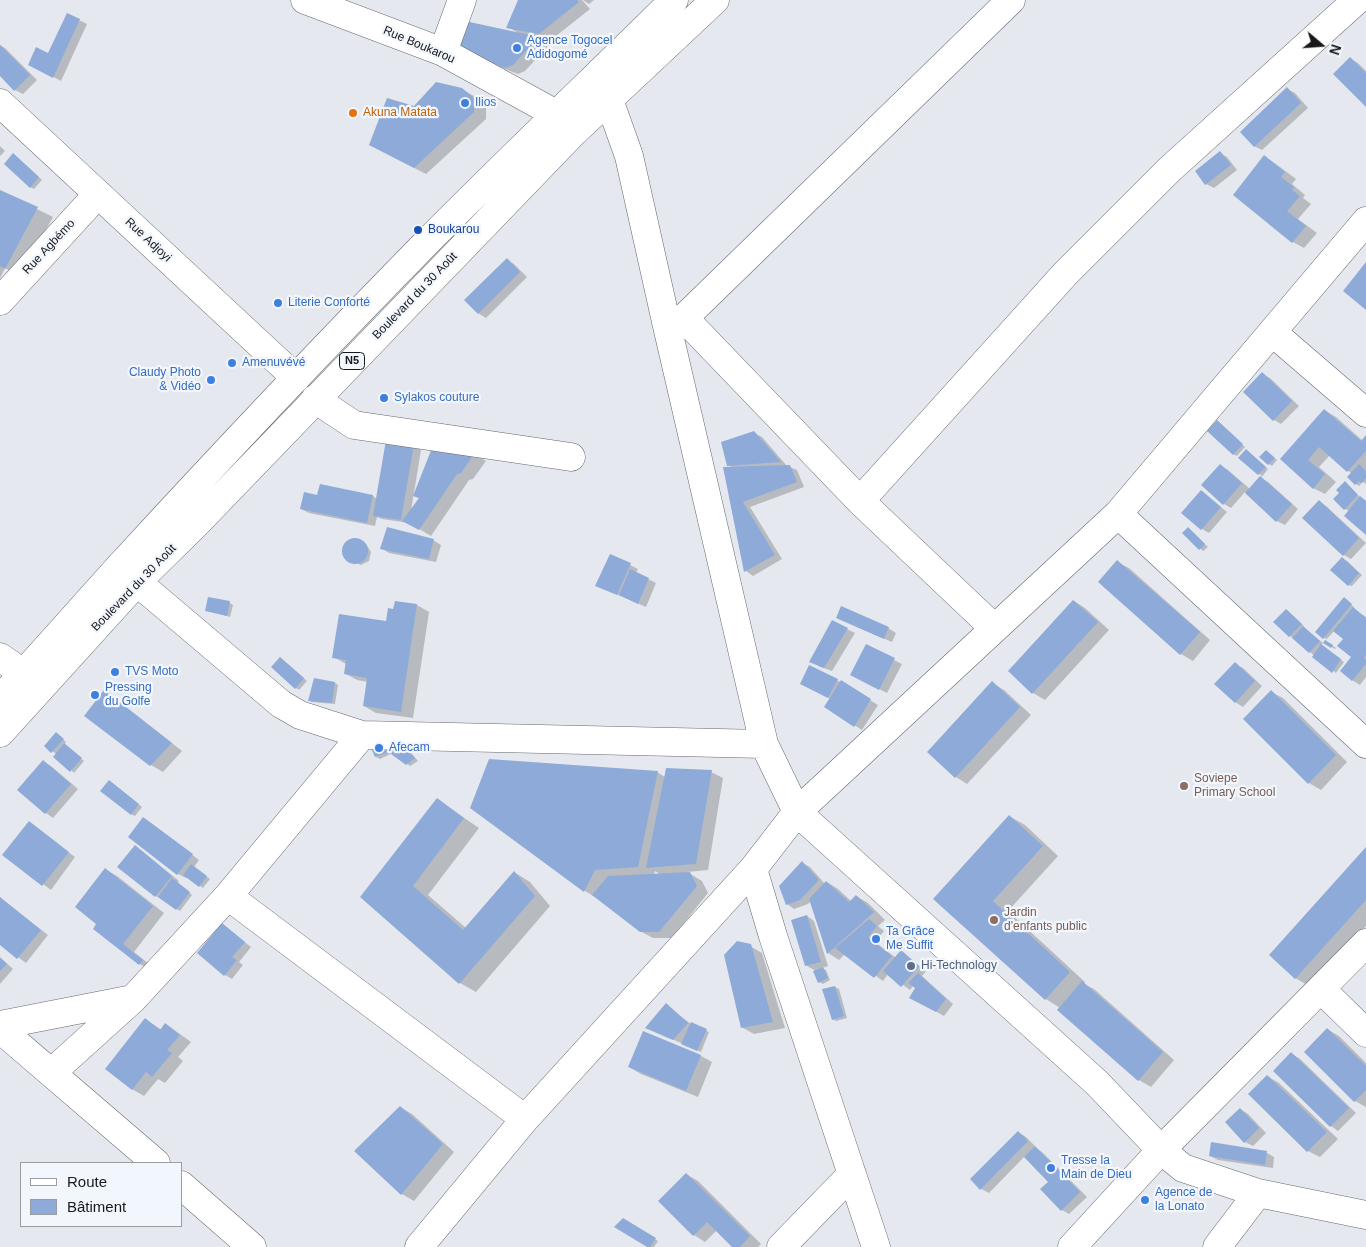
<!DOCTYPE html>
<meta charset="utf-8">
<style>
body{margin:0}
#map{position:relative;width:1366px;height:1247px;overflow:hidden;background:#e5e9ef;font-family:Helvetica,sans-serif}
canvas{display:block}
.legend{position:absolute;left:20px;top:1162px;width:162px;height:65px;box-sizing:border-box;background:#f2f6fd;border:1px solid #9a9da2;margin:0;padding:6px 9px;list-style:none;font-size:15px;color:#16181a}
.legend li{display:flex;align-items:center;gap:10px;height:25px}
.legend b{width:25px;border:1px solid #9a9da2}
.north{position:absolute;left:1296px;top:20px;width:50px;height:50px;-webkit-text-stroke:4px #f2f6fd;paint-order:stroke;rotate:108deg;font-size:14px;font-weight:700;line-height:20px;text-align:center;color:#16181a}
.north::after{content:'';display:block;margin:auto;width:18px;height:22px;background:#16181a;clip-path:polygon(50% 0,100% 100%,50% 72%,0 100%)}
</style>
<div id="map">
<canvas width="1366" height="1247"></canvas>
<ul class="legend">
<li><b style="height:6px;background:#fff"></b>Route</li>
<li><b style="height:14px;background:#8eaad8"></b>Bâtiment</li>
</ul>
<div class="north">N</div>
</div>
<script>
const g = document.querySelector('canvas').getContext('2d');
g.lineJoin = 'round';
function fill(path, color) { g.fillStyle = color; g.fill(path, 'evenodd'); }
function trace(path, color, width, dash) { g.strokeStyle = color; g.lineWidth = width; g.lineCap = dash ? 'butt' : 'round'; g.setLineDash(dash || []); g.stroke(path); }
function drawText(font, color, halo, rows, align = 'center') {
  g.font = font + ' Helvetica,sans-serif'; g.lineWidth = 4.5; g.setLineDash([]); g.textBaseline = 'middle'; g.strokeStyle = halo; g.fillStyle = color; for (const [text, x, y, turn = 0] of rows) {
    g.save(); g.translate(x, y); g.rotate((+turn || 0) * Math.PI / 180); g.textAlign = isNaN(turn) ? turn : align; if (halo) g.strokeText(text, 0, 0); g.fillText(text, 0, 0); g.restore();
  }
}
const shadow = new Path2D(`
 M519 0H582L590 9 551 40 538 38 549 45 525 71 518 74 471 56 518 33 508 27Z
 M583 0H594L589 4Z
 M79 20 87 24 61 81 37 68Z
 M0 45 5 48 37 80 23 94 15 90 0 74Z
 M1351 59 1358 63 1366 71V105Z
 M461 89 474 96 486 107V119L426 174 370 145 415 107Z
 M1287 89 1295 93 1308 108 1262 150 1254 146Z
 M0 146 5 151 0 156Z
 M1220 153 1227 157 1237 170 1214 188 1206 184Z
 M17 157 42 180 34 189 30 187Z
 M1265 157 1276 164 1296 179 1292 184 1305 195 1303 198 1311 204 1298 219 1317 233 1304 248 1293 242Z
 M0 191 53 217 21 277 5 268 0 278Z
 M507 260 514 264 527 277 486 318 478 313Z
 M1263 374 1270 378 1299 406 1281 424 1274 420Z
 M1324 410 1336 417 1363 441 1366 438V484L1363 482 1359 486 1356 484 1349 477 1352 474 1330 455 1319 467 1336 482 1325 494 1313 488 1282 459Z
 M1221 424 1245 447 1237 456 1233 454Z
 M754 433 762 437 787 466 797 470 804 487 750 507 782 559 753 576 746 571 731 505 734 468 728 465Z
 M413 445 421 450 411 511 420 499 415 496 475 454 486 461 473 479 469 480 431 536 409 523 382 519 377 517 375 526 309 513 301 509 318 497 321 486 373 496 377 499Z
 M1249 453 1268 469 1261 478 1268 482 1298 509 1285 525 1277 521 1245 492 1231 508 1224 504 1220 465 1228 470 1250 489 1262 476 1240 458Z
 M1269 453 1277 460 1272 466 1269 464Z
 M1348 485 1361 498 1366 501V533L1349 511 1345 509Z
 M1201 491 1227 512 1209 533 1202 529Z
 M1319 502 1326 506 1366 543 1351 559 1344 555Z
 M1188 528 1208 547 1203 551 1183 533Z
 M353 539 366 544 371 552 369 561 361 565 348 560 343 552 346 544Z
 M433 540 441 545 436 562 389 553 381 548Z
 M610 555 638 569 636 573 656 583 646 607 604 589Z
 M1346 560 1362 575 1352 586 1348 585Z
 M1117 562 1129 568 1210 640 1193 661 1181 654Z
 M1074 601 1085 608 1109 630 1045 700 1033 693Z
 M1347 601 1354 607 1353 609 1366 617V677L1360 685 1352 680 1353 657 1344 639 1335 630 1325 641 1336 648 1335 649 1324 643 1327 639 1324 638Z
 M230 603 233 605 230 617 207 610Z
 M417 605 429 612 413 718 376 713 364 706 368 682 357 680 346 674V664L334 657Z
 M1289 612 1304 626 1303 627 1323 643 1321 646 1344 662 1336 673 1290 636Z
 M846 622 888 628 896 633 892 642Z
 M847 629 855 633 832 671 818 666Z
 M283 660 307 681 299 690 296 688Z
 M894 660 902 664 887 693 859 679Z
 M1235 664 1243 668 1262 686 1243 707 1235 702Z
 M837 680 878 705 862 730 826 707 831 699 809 688Z
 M335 683 338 685 335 704 312 702 309 700Z
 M992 683 1004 690 1031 715 967 784 956 777Z
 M104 692 116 699 182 751 163 772 151 765Z
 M1271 692 1283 698 1347 762 1321 790 1309 783Z
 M59 736 66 742 64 745 84 761 74 773 56 754 46 746Z
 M405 746 418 761 410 766 393 753 380 759 376 757 371 747Z
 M490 760 657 772 665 777 711 772 723 778 708 870 687 872 702 881 708 893 672 938H653L640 931 600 900 585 891ZM655 871 661 875H654Z
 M44 762 51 766 78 789 53 818 46 813Z
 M112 783 142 807 135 816 131 814Z
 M438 800 479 828 428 895 466 928 514 872 530 882 550 906 476 992 460 983 362 897Z
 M1009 816 1025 825 1058 856 1008 911 1085 982 1084 984 1094 989 1174 1060 1151 1087 1139 1080 1058 1009 1060 1008 1046 999 935 899Z
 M29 823 75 857 51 890 4 855Z
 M151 823 199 860 194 867 210 879 203 888 187 876 186 878 178 874 130 837Z
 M1366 849V926L1311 987 1295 978Z
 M142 851 179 881 178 883 192 895 180 911 156 896 119 867Z
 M802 863 810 867 825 884 827 882 838 889 851 901 856 896 868 903 885 920 878 926 884 931 875 942 896 958 901 952 926 971 922 976 953 1004 944 1016 919 1002 916 988 913 986 910 990 888 974 883 981 845 954 839 960 828 953 811 901 808 904 794 909 787 904Z
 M106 870 117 876 164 913 134 952 154 968 151 971 140 964 95 929 98 924Z
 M0 898 48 935 26 963 0 944Z
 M807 916 814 921 828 966 822 968 826 970 830 980 823 984 819 982 816 971 807 966Z
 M222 924 251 947 239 962 243 965 232 979 225 975Z
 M750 946 762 953 785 1028 754 1034 743 1028Z
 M0 957 13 969 0 984Z
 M835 987 839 989 847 1018 836 1021 833 1019 824 990Z
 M666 1005 691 1024 709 1032 701 1052 647 1028Z
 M145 1019 162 1030 166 1024 191 1042 178 1057 183 1061 165 1083 158 1079 144 1096 132 1089Z
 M1327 1029 1339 1036 1366 1063V1107L1355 1101Z
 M1291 1054 1299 1058 1356 1113 1338 1131 1331 1126Z
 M701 1056 712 1062 698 1097 641 1074 629 1067Z
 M1267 1076 1279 1083 1338 1139 1320 1157 1308 1151Z
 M400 1107 412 1114 454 1152 414 1201 402 1194 355 1151Z
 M1240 1109 1248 1114 1266 1133 1253 1146 1245 1142Z
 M1018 1132 1026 1137 1035 1146 1034 1147 1042 1152 1087 1197 1069 1214 1062 1210 1050 1182 1025 1156 989 1193 981 1189Z
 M1267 1153 1274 1157 1273 1168 1218 1160 1210 1156Z
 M686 1174 698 1181 761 1244 758 1247H734L717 1230 705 1242 694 1235Z
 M623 1220 658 1241 654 1247H649Z`);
const building = new Path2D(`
 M518 0H577L579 2 539 34 506 28Z
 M67 13 80 19 53 78 28 65 36 47 48 53Z
 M465 21 539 37 513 65 505 68 458 50Z
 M0 45 30 75 14 91 0 76Z
 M1350 57 1366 73V107L1333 74Z
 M436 82 462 88 475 99 474 112 414 168 369 145 387 98 414 106Z
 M1287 87 1301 103 1254 147 1240 132Z
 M1220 151 1231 165 1205 185 1195 171Z
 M13 153 39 177 30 188 4 164Z
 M1264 155 1285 172 1281 177 1294 187 1292 190 1300 196 1287 211 1306 226 1292 243 1233 195Z
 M0 190 38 207 5 269 0 266Z
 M507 258 520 272 478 314 464 300Z
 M1366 262V310L1343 291Z
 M1262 372 1292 401 1273 421 1243 392Z
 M1324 409 1361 441 1366 435V451L1347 472 1319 447 1308 460 1325 474 1313 489 1280 459Z
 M1217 420 1243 444 1233 455 1207 431Z
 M754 431 781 462 727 466 721 442Z
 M386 440 414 444 401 520 373 516Z
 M432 448 445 453 447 448 475 453 461 473 457 474 419 530 402 521 419 498 413 496Z
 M1246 449 1266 467 1258 475 1238 458Z
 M1266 450 1275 458 1268 465 1259 457Z
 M1220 464 1242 483 1223 505 1201 485Z
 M1359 464 1366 471V478L1362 483 1359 481 1355 485 1347 477Z
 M790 465 797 482 743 502 775 555 744 572 723 467Z
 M1260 476 1292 504 1276 522 1245 493Z
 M1345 481 1358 495 1344 510 1333 499 1339 493 1336 490Z
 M320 484 373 495 367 523 300 509 304 492 317 495Z
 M1201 490 1221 507 1201 530 1181 513Z
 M1360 496 1366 501V535L1344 516Z
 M1319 500 1359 538 1343 556 1302 518Z
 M387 527 434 539 429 559 380 549Z
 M1188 527 1205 544 1199 550 1182 533Z
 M342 551a13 13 0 1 1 26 0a13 13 0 1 1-26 0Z
 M610 554 631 563 617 595 595 586Z
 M1342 557 1359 573 1348 586 1330 570Z
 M1117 560 1200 632 1180 655 1098 582Z
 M630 569 649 578 638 604 619 595Z
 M208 597 230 601 227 616 205 611Z
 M1344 597 1352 604 1323 639 1315 632Z
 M1073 600 1098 622 1032 694 1008 671Z
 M395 601 417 604 401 712 363 706 367 678 344 674 346 660 332 658 339 614 386 621 388 608 393 609Z
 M841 606 889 627 884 639 836 618Z
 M1353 607 1366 618V655L1364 658 1366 660V664L1352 681 1340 671 1351 657 1337 646 1343 639 1333 631Z
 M1286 609 1302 624 1289 637 1273 622Z
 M832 620 848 628 824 668 809 662Z
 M1303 626 1320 641 1309 653 1292 638Z
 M1325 640 1333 645 1331 648 1323 643Z
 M866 644 895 658 879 690 850 675Z
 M1321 644 1341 659 1332 673 1312 657Z
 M280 657 304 678 295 689 271 667Z
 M1235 662 1255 681 1235 703 1214 684Z
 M809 665 838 679 828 698 800 684Z
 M314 678 335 682 332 703 308 701Z
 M841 680 871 699 854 727 824 707Z
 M992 681 1020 707 955 778 927 752Z
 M104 690 172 743 150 766 84 716Z
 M1271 690 1336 755 1308 784 1243 719Z
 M56 732 64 739 51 753 44 746Z
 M384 739 388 752 375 757 370 746Z
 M387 739 401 743 415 758 406 765 391 754Z
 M64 743 82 758 70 772 53 757Z
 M489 759 658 771 638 867 595 870 584 892 470 808Z
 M43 760 71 784 45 814 17 790Z
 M666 768 712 770 696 864 646 868Z
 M109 780 139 804 131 815 100 791Z
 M437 798 464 818 413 886 463 930 514 871 535 896 459 984 360 897Z
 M1009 815 1043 846 993 901 1070 972 1045 1000 933 899Z
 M143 817 193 854 177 875 128 837Z
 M29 821 69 852 42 886 2 855Z
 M135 845 172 876 155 897 117 867Z
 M1366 847V900L1295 979 1269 955Z
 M802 861 819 880 800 900 786 905 779 886Z
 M191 864 207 876 199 887 183 875Z
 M105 868 153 906 123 944 143 960 139 965 93 929 96 924 75 907Z
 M690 872 697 886 659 932H640L592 895 608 876Z
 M172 878 190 892 176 910 158 897Z
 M826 881 849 902 856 895 874 912 827 954 809 899Z
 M0 897 41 930 17 959 0 945Z
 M807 915 821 962 805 966 791 920Z
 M869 919 877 926 868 937 892 956 874 978 835 948Z
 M222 923 245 942 232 957 237 960 224 976 197 953Z
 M737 941 751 944 773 1022 741 1028 724 955Z
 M901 950 919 966 901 987 883 971Z
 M0 958 7 964 0 971Z
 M823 967 828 978 818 983 813 971Z
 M918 973 946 999 936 1012 909 998 915 988 908 983Z
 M1082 981 1163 1052 1138 1081 1057 1010Z
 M835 986 844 1016 832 1020 822 989Z
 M666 1003 688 1023 673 1040 645 1028Z
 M145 1018 160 1030 165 1023 180 1035 167 1050 172 1053 152 1077 146 1072 132 1090 105 1069Z
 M691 1022 707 1029 697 1051 681 1044Z
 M1327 1028 1366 1066V1090L1354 1102 1304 1052Z
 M643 1031 701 1055 686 1091 628 1067Z
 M1291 1052 1349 1108 1330 1127 1273 1071Z
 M1267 1075 1327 1132 1307 1152 1248 1094Z
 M400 1106 443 1144 401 1195 354 1151Z
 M1240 1108 1259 1128 1244 1143 1225 1122Z
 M1018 1131 1028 1141 980 1190 970 1179Z
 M1211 1142 1267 1151 1265 1165 1209 1156Z
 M1035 1146 1080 1192 1061 1211 1040 1189 1048 1182 1024 1157Z
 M686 1173 750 1236 740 1247H732L707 1222 693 1236 658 1201Z
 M623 1218 656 1238 650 1247H647L614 1227Z`);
const minor = new Path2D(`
 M305 0 443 52 556 114
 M443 52 462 0
 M609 100 629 156 667 326 764 744 797 812 1097 1083 1161 1150 1183 1168 1258 1193 1366 1215
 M0 103 296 378
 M0 301 98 194
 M684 318 860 501 994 628
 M667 326 684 318 1011 0
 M1272 332 1366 413
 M315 399 354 425 571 457
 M860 501 1065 274 1170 169 1357 0
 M1118 514 1366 744
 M121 565 137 582 281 704 300 715 362 735 764 744
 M0 657 24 674
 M753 869 773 936 876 1247
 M228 896 525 1119
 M1321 989 1366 1033
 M0 1025 133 999
 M0 1029 156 1163
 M51 1073 133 999 228 896 362 735
 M181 1185 252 1247
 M419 1247 525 1119 753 869 797 812 1118 514 1366 221
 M781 1247 852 1174
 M1072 1247 1161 1150 1366 943
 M1217 1247 1258 1193`);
const highway = new Path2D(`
 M0 699C41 655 80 610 121 565 222 455 325 346 430 239 510 158 593 80 674 0
 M0 733 137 582 196 524 572 134 715 0`);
const markers = [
 [517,48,5,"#3f7fe0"],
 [465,103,5,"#3f7fe0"],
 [353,113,5,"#e8710a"],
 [418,230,5,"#1a4fb4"],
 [278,303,5,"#3f7fe0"],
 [232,363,5,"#3f7fe0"],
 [211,380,5,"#3f7fe0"],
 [384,398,5,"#3f7fe0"],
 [115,672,5,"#3f7fe0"],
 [95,695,5,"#3f7fe0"],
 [379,748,5,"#3f7fe0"],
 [1184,786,5,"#8d6e63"],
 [994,920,5,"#8d6e63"],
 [876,939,5,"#3f7fe0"],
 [911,966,5,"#5c6f8a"],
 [1051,1168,5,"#3f7fe0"],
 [1145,1200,5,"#3f7fe0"]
];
const shields = [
 [352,361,25]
];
const shieldNames = [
 ["N5",352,361]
];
const shopNames = [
 ["Agence Togocel",527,41],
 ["Adidogomé",527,55],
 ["Ilios",475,103],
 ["Literie Conforté",288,303],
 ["Amenuvévé",242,363],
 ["Claudy Photo",201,373,"right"],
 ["& Vidéo",201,387,"right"],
 ["Sylakos couture",394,398],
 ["TVS Moto",125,672],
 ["Pressing",105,688],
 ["du Golfe",105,702],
 ["Afecam",389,748],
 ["Ta Grâce",886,932],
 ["Me Suffit",886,946],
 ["Tresse la",1061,1161],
 ["Main de Dieu",1061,1175],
 ["Agence de",1155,1193],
 ["la Lonato",1155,1207]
];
const streetNames = [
 ["Rue Boukarou",419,45,23],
 ["Rue Adjoyi",148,240,43],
 ["Rue Agbémo",49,247,-47],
 ["Boulevard du 30 Août",415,296,-46],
 ["Boulevard du 30 Août",134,588,-46]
];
const foodNames = [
 ["Akuna Matata",363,113]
];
const transitNames = [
 ["Boukarou",428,230]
];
const educationNames = [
 ["Soviepe",1194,779],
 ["Primary School",1194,793],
 ["Jardin",1004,913],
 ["d'enfants public",1004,927]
];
const serviceNames = [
 ["Hi-Technology",921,966]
];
fill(shadow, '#0003');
fill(building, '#8eaad8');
trace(minor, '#65686e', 29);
trace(highway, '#65686e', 29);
trace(minor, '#fff', 28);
trace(highway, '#fff', 28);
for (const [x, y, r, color] of markers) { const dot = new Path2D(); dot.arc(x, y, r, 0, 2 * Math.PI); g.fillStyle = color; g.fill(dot); trace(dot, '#f2f6fd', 2); }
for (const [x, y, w] of shields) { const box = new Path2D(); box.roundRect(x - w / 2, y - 8.5, w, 17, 4); g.fillStyle = '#f2f6fd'; g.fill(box); trace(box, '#16181a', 1); }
drawText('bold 11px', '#16181a', null, shieldNames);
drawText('12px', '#366cbe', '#f2f6fd', shopNames, 'left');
drawText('12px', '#16181a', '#f2f6fd', streetNames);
drawText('12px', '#c56008', '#f2f6fd', foodNames, 'left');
drawText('12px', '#164399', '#f2f6fd', transitNames, 'left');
drawText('12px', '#785e54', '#f2f6fd', educationNames, 'left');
drawText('12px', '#4e5e75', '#f2f6fd', serviceNames, 'left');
</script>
